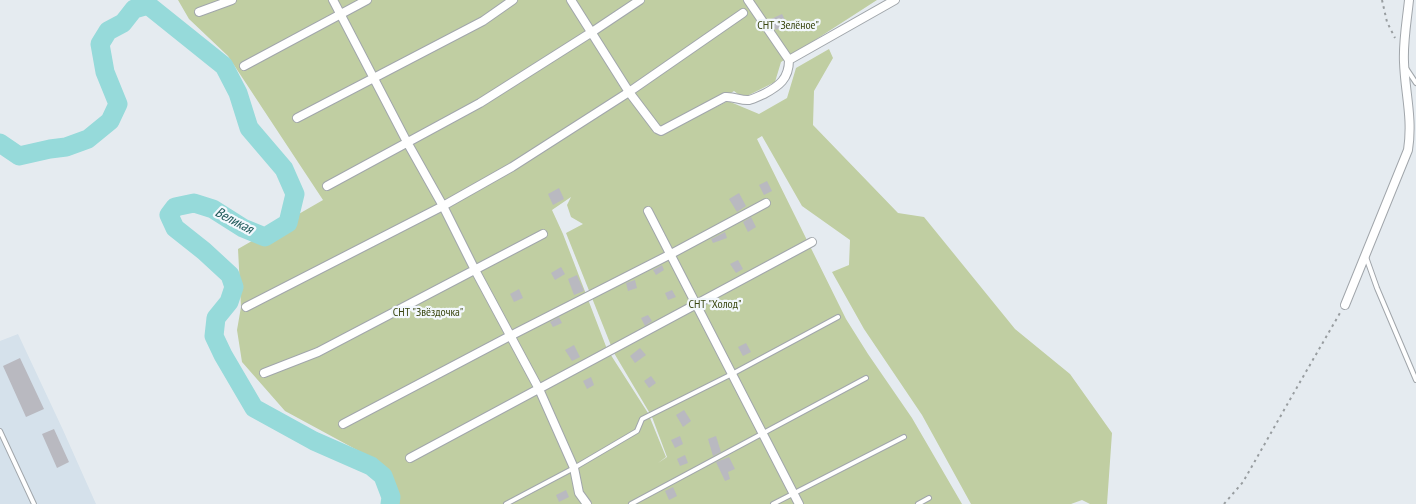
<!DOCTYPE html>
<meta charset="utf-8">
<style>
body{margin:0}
canvas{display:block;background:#e5ebf0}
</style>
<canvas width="1416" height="504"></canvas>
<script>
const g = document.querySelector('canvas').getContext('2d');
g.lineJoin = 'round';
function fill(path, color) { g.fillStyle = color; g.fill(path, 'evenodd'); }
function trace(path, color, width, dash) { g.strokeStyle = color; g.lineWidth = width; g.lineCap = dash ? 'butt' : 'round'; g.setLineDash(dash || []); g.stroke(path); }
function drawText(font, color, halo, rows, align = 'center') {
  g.font = font + ' "PT Sans Narrow",sans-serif'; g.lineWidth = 4.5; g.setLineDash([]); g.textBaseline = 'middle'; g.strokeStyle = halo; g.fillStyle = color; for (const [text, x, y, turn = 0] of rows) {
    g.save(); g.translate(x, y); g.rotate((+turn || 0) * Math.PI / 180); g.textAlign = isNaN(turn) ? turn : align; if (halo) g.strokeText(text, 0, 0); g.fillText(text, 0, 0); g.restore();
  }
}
const built = new Path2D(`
 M18 334 63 430 96 504H0V341Z`);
const green = new Path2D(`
 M178 0H877L781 62 775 82 743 98 734 91 692 119 728 101 759 114 787 98 796 68 829 49 833 58 814 91 813 125 898 213 924 217 1015 329 1070 374 1112 433 1107 504H1090L1082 500 1071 504H971L922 415 864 329 832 272 849 265 850 240 802 206 762 136 757 139 846 319 868 354 912 418 962 504H394L395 490 381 463 285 411 242 362 237 330 241 307 238 249 323 200 228 56 189 19ZM571 197 567 205 571 217 583 224 566 233 614 353 652 417 667 457 658 463 666 457 648 413 607 349 563 234 552 210Z`);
const river = new Path2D(`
 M0 143 19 156 50 149 66 147 88 139 110 121 118 104 105 72 100 44 108 31 123 23 134 9 148 5 224 66 238 93 249 128 284 169 295 194 288 223 265 237 243 228 213 209 194 203 175 207 169 215 175 228 204 251 230 275 234 287 229 302 216 318 214 336 223 355 254 408 314 441 371 466 383 476 391 497 390 504`);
const building = new Path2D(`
 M782 14 787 24 776 30 769 20Z
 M767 181 772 191 764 195 759 185Z
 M559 188 564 199 553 205 548 194Z
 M739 193 746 206 737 212 729 199Z
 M751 217 756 227 748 232 743 222Z
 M725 232 727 238 713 243 711 239Z
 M738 260 743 269 736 273 730 264Z
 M662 265 664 270 656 275 653 270Z
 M561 267 565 274 555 280 551 273Z
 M577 275 584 291 574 295 568 279Z
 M635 280 637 288 628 291 626 283Z
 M519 289 523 298 514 302 510 294Z
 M672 290 676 297 668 300 665 293Z
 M648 315 652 321 645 326 641 318Z
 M559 317 562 323 553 327 550 322Z
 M746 343 751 352 743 356 738 347Z
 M574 345 580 357 572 361 565 350Z
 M640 348 646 355 635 363 630 356Z
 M20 358 44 409 26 417 3 366Z
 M651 376 656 383 649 388 644 381Z
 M591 377 594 385 587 389 583 381Z
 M684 410 691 421 683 427 676 415Z
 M54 429 69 462 57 468 42 434Z
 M680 436 683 444 675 448 671 440Z
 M716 436 721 452 713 456 708 439Z
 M685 455 688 463 680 466 677 459Z
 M729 457 735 469 728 472 730 479 725 481 716 462Z
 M673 487 677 496 669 500 665 491Z
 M566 490 569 497 559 502 556 495Z`);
const path = new Path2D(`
 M1382 0 1387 22 1395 38
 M1224 504 1243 482 1296 389 1340 313`);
const lane = new Path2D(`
 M1406 68 1416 83
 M1366 257 1377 288 1416 380
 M0 431 34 504
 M506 504 574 468 637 431 642 419 732 374 838 317
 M631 504 866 378
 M773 504 904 437
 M918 504 929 498`);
const street = new Path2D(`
 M333 0 407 142 443 206 475 270 539 389 574 468 579 493 587 504
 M571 0 629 92 657 129 661 131 725 97C734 96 741 101 749 100 754 99 759 96 764 94 779 86 789 79 789 60L895 0
 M748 0 789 60
 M199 12 232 0
 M244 66 367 0
 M297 118 483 21 513 0
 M327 186 480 103 592 32 640 0
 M648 211 799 504
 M1345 305 1408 150C1413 118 1405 93 1404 62 1403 41 1407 20 1409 0
 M246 307 443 206 512 167 629 92 743 13
 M264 373 318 352 543 234
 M343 424 510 336 671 254 766 203
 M410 458 812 242`);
const parkNames = [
 ["СНТ \"Зелёное\"",788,26],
 ["СНТ \"Холод\"",715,305],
 ["СНТ \"Звёздочка\"",428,313]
];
const waterNames = [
 ["Великая",234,221,28]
];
fill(built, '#d5e1eb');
fill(green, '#c0cea2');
trace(river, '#96dada', 19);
fill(building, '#b9b9c0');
trace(lane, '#a1a6ab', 6);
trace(street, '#a1a6ab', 10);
trace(path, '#989da0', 2, [2.5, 4]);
trace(lane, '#fff', 4);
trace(street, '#fff', 8);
drawText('12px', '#3a4711', '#f3f8fd', parkNames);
drawText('italic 14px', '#205a5a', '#f3f8fd', waterNames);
</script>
